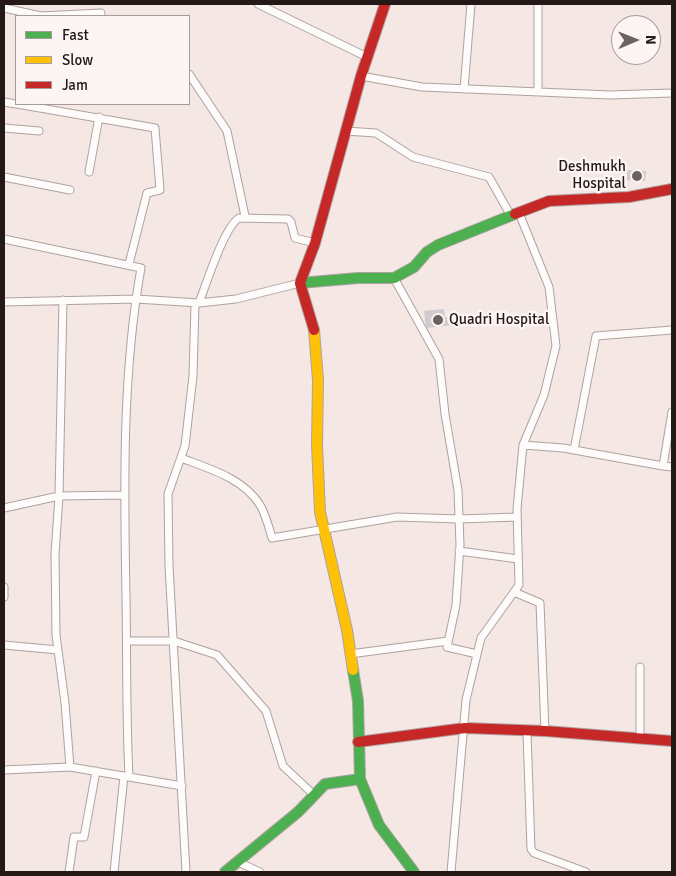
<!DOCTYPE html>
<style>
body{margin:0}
#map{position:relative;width:676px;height:876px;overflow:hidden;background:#f5e7e3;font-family:Signika,sans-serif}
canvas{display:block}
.frame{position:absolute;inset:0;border:5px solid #241916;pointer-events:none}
.legend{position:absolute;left:15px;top:15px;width:175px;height:90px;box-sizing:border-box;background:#fcf5f3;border:1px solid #a69d9b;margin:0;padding:6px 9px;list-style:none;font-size:15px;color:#241916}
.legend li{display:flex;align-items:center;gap:10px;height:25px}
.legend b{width:25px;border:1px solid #a69d9b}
.north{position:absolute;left:611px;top:15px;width:50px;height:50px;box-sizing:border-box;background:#fcf5f3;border:1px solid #a69d9b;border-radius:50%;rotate:89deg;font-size:14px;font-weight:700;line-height:20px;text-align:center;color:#241916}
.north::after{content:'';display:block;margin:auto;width:18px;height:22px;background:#6d615e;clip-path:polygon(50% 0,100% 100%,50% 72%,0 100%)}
</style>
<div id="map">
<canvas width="676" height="876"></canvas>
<div class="frame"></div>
<ul class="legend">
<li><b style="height:6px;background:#4caf50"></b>Fast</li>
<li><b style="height:6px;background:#ffc107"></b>Slow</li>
<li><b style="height:6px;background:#c62828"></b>Jam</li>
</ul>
<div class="north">N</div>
</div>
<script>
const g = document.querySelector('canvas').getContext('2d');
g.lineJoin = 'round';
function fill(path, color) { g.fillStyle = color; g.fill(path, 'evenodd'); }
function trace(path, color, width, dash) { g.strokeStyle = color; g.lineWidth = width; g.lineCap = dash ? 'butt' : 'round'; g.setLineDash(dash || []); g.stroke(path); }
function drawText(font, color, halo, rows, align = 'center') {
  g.font = font + ' Signika,sans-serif'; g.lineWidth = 5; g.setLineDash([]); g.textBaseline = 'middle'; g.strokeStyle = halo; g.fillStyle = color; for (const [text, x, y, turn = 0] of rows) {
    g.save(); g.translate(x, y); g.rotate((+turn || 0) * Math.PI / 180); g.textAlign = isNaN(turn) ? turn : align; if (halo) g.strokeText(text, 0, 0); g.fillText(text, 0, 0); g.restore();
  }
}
const building = new Path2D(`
 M627 170 646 171 645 181 627 180Z
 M444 309 445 317 453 316 454 325 426 328 424 311Z`);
const street = new Path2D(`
 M258 4 367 57
 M4 8 41 16 101 13
 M189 74 227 131 245 216
 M361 76 422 87 610 95 672 93
 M464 89 471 4
 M538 92V4
 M4 102 16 104
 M17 104 155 128 160 190 147 193 129 264
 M4 128 39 131
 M345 131 376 133 413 157 489 177 511 216
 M89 172 99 117
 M4 177 70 190
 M4 239 141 268C122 375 124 487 126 596 127 656 126 717 129 777L182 786
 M394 278 439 359 445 414 458 490 460 545 456 605 447 647 477 654
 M63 300 59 496 55 554 56 635 65 703 70 767 129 777
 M4 302 136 299 199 303 236 299 300 283
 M199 303C206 285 224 227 239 218L288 219 291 222 295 238 315 243
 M672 412 663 466 672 467
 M523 445 563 448 663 466
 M574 450 596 336 672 330
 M181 458C210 469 243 478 260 505 266 515 269 528 272 538L397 517 459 519 517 517
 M4 508 59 496 125 495
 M459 551 518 559
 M4 587V597
 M514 592 540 603 545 731
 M127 641H174L217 655 266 711 283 766 313 794
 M4 645 58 650
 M350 654 448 641
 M640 667V739
 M527 732 531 849 534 853 586 872
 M4 770 70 767
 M238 862 260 872
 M69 872 74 837H84L96 771
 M114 872 124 776
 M186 872 169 566 168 494 185 446 193 376 195 303
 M451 872 466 700 481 638 519 585 517 509 523 445 544 395 556 346 549 287 519 213`);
const fast = new Path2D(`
 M300 283 358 278H394L414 267 427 252 438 245 515 214
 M353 670 358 701 360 779 379 825 414 872
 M225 872 298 812 325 784 360 779`);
const slow = new Path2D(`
 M314 330 318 380 317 445 320 512 347 630 353 670`);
const jam = new Path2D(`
 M515 214 549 201 629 197 672 189
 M314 330 300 283 315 243 361 76 385 4
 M358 742 465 728 545 731 672 741`);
const markers = [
 [637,176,6,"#6d615e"],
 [438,320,6,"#6d615e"]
];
const poiNames = [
 ["Deshmukh",626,167],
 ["Hospital",626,184],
 ["Quadri Hospital",449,320,"left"]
];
fill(building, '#ceccce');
trace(street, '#aea29f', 9);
trace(fast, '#aea29f', 12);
trace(slow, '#aea29f', 12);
trace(jam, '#aea29f', 12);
trace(street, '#fefbfb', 7);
trace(fast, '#4caf50', 10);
trace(slow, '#ffc107', 10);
trace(jam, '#c62828', 10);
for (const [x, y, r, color] of markers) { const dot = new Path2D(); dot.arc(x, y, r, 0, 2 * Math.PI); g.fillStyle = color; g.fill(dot); trace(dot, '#fcf5f3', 2); }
drawText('15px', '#241916', '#fcf5f3', poiNames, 'right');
</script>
